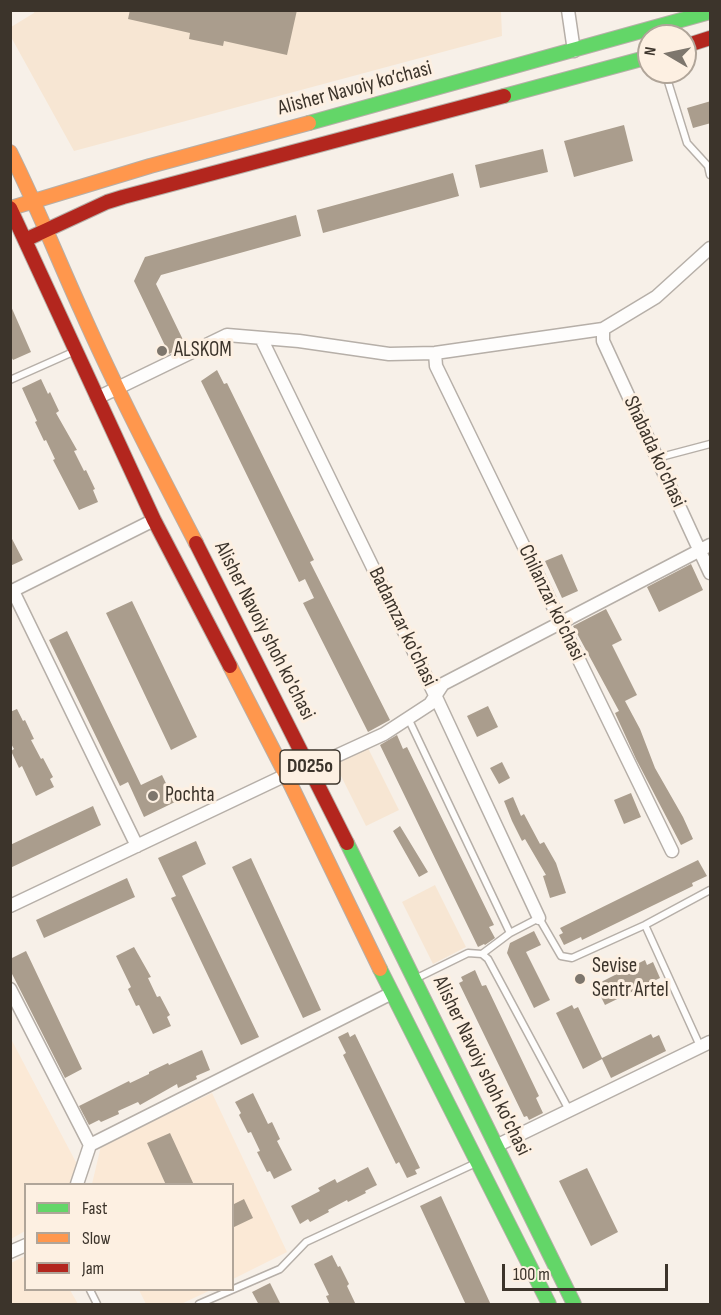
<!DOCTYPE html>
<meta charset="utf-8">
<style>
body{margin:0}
#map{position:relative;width:721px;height:1315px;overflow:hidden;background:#f7f0e8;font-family:"Sofia Sans Condensed",sans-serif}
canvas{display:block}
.frame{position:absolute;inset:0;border:12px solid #3c342b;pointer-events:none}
.legend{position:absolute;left:24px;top:1183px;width:210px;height:108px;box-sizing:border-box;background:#fdf0e2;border:2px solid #b0a599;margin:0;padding:8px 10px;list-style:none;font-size:18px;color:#3c342b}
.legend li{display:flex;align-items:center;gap:12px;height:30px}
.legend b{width:30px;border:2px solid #b0a599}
.north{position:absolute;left:637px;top:24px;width:60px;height:60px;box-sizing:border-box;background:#fdf0e2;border:2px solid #b0a599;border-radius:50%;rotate:279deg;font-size:16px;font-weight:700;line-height:24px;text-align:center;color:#3c342b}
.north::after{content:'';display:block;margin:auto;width:21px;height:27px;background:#7d766d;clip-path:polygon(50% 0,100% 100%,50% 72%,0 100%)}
.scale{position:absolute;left:502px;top:1264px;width:166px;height:27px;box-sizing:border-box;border:3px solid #3c342b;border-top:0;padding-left:8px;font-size:18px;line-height:21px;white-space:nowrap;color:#3c342b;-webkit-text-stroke:4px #fdf0e2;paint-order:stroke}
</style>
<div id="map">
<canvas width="721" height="1315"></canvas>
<div class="frame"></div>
<ul class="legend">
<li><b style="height:8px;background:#63d668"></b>Fast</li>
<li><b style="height:8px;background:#ff974d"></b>Slow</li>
<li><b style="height:8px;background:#b3261e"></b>Jam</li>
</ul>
<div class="north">N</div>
<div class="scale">100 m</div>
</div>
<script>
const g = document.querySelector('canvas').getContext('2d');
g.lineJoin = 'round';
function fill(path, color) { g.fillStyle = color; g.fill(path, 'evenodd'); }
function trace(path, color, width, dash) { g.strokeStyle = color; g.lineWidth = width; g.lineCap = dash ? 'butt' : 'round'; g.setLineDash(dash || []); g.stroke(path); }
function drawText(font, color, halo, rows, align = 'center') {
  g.font = font + ' "Sofia Sans Condensed",sans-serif'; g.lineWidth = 6; g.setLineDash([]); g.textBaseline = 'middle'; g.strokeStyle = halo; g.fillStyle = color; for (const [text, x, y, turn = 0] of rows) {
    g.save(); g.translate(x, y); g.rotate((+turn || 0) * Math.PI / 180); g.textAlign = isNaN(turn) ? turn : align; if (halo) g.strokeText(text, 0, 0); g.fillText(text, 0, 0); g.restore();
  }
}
const built = new Path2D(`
 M10 1037 79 1168 73 1184H26L25 1231 11 1239Z
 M212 1093 287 1252 233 1279 232 1184H92L101 1146Z
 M25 1256 26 1290H70L78 1304H11V1263Z
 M139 1290H211L181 1304H146Z`);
const green = new Path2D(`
 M35 10 501 11 502 36 74 151 11 37V27L34 13Z
 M368 748 399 810 366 826 335 764Z
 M435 885 466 947 433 964 402 902Z`);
const building = new Path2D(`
 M130 10H297L287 55 224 41 223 46 189 39 190 33 128 19Z
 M711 101V123L693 128 687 108Z
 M624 125 633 161 574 177 564 141Z
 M543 149 548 172 480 188 475 165Z
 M453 173 459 196 323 233 317 210Z
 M296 215 301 236 161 275 156 284 186 346 169 354 134 281 145 257Z
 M10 304 31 352 13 360 10 355Z
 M217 370 224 384 227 383 314 560 310 562 390 720 368 732 303 603 314 598 305 579 299 582 201 381Z
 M41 379 48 394 50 392 59 411 56 413 77 450 74 451 84 471 86 470 95 489 93 490 98 502 79 510 53 460 55 459 46 440 44 441 35 422 37 421 22 388Z
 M10 535 23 560 10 566Z
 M562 554 578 591 562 598 545 561Z
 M691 564 703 590 659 612 647 587Z
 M132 601 197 737 171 750 106 613Z
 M606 609 622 640 612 645 637 695 625 701 640 729 655 768 683 817 693 839 681 845 636 759 615 713 619 711 573 626Z
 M67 631 141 785 162 775 175 802 144 817 128 782 120 786 49 640Z
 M488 706 498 727 477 737 467 716Z
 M17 709 23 721 25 720 34 739 31 740 41 759 43 758 53 777 50 779 54 787 36 796 22 766 19 768 11 751 14 749 10 742V712Z
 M397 735 403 749 407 747 494 925 489 927 495 938 485 945 484 944 478 947 380 745Z
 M502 762 510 778 499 784 490 768Z
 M631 793 641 817 624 824 614 800Z
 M513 797 521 816 524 814 540 844 544 842 556 863 566 893 550 898 543 876 546 875 525 839 522 841 512 821 504 801Z
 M93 806 101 825 10 868V845Z
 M400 826 428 872 419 877 393 831Z
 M196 841 206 864 182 876 259 1037 241 1045 171 898 176 896 158 858Z
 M251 858 321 1010 303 1018 232 867Z
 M698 860 707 876 692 883 693 886 582 940 581 937 564 945 559 935 563 933 560 928Z
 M127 878 135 897 44 938 36 920Z
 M534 931 541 945 526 952 550 1000 534 1008 507 953 510 943Z
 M134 947 151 977 148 978 157 997 160 996 170 1015 167 1017 171 1026 153 1034 139 1005 136 1006 128 989 131 987 116 956Z
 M26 951 82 1069 65 1078 10 970V959Z
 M645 960 647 965 653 962 660 978 605 1005 597 989 601 987 599 983Z
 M475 970 482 986 486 985 539 1096 536 1098 543 1113 529 1120 527 1116 524 1117 459 983 463 981 461 977Z
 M572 1005 574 1009 578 1007 602 1058 651 1034 653 1038 659 1035 666 1051 611 1078 602 1059 583 1069 556 1013Z
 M348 1032 350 1037 355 1034 420 1168 415 1170 417 1174 407 1178 399 1162 396 1164 343 1055 346 1053 338 1037Z
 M202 1050 210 1070 196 1076 197 1079 178 1088 177 1084 140 1105 138 1102 118 1111 119 1114 101 1122 99 1120 89 1125 79 1106 129 1081 130 1083 149 1074V1072L168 1063 169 1065Z
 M253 1093 268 1124 272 1122 280 1139 277 1141 292 1170 274 1179 270 1171 267 1172 257 1152 260 1151 251 1132 248 1133 239 1115 241 1113 235 1102Z
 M170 1133 194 1185H166L147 1143Z
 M368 1167 377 1185 365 1191 366 1193 348 1202 347 1200 328 1210 329 1212 310 1222 308 1219 300 1224 291 1206 320 1191 318 1188 335 1179 337 1183Z
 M587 1168 618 1232 591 1246 559 1181Z
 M441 1196 491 1305H466L420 1206Z
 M244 1199 253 1218 232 1228V1205Z
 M332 1255 338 1267 340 1266 349 1284 347 1286 356 1305H330L326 1296 329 1295 314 1264Z
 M270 1283 281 1305H259L252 1292Z`);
const lane = new Path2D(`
 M665 72 687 143 708 166 710 175
 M10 380 73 352
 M657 458 710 444
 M408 718 510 933
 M645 925 700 1046
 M482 954 510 933 539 918 561 956 572 958 645 925 710 890
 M415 979 468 953 482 954 488 959 569 1110
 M90 1290 97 1304
 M199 1304 280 1269 306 1242 476 1163`);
const street = new Path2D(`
 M568 10 574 51
 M603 329V341L710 573
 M261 338 435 695 539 918
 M435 353 436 366 672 851
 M97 398 227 335 299 341 389 354 435 353 603 329 656 297 710 248
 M13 591 137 846
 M10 592 154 520
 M310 768 384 734 430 704 443 684 710 545
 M10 906 286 775
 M10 989 90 1145
 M496 1146 710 1042
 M77 1184 90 1145 392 993
 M10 1252 26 1245`);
const fast = new Path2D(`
 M504 96 649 57
 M309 123 710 12
 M347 843 574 1304
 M380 969 549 1304`);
const slow = new Path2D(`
 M10 152C36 204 57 257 81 310 116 389 156 466 196 543
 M11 208 150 166 309 123
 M230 666 286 775 380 969`);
const jam = new Path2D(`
 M685 46 710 38
 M10 208 154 520 230 666
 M25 240 107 202 123 197 504 96
 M196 543 347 843`);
const markers = [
 [162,351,6,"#7d766d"],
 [153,796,6,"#7d766d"],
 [580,979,6,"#7d766d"]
];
const shields = [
 [310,767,60]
];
const shieldNames = [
 ["D025o",310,767]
];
const streetNames = [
 ["Alisher Navoiy ko’chasi",355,89,-15],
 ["Shabada ko'chasi",654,452,65],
 ["Chilanzar ko'chasi",551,603,64],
 ["Badamzar ko'chasi",402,627,64],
 ["Alisher Navoiy shoh ko'chasi",264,631,63],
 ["Alisher Navoiy shoh ko'chasi",481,1066,64]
];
const poiNames = [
 ["ALSKOM",174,351],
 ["Pochta",165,796],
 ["Sevise",592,967],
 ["Sentr Artel",592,991]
];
fill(built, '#fbe9d6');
fill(green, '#f7e6d3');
fill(building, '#aa9d8d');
trace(lane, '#b6afa8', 9);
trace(street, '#b6afa8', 15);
trace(fast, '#b6afa8', 16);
trace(slow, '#b6afa8', 16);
trace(jam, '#b6afa8', 16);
trace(lane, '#fefdfc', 6);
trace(street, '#fefdfc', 12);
trace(fast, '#63d668', 14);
trace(slow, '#ff974d', 14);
trace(jam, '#b3261e', 14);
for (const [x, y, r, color] of markers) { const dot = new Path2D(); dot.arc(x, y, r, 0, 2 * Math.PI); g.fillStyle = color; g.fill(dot); trace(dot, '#fdf0e2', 2); }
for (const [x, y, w] of shields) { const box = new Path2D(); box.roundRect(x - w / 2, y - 17, w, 34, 4.5); g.fillStyle = '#fdf0e2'; g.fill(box); trace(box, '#3c342b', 1.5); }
drawText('bold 20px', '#3c342b', null, shieldNames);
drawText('21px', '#3c342b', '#fdf0e2', streetNames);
drawText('21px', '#3c342b', '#fdf0e2', poiNames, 'left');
</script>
